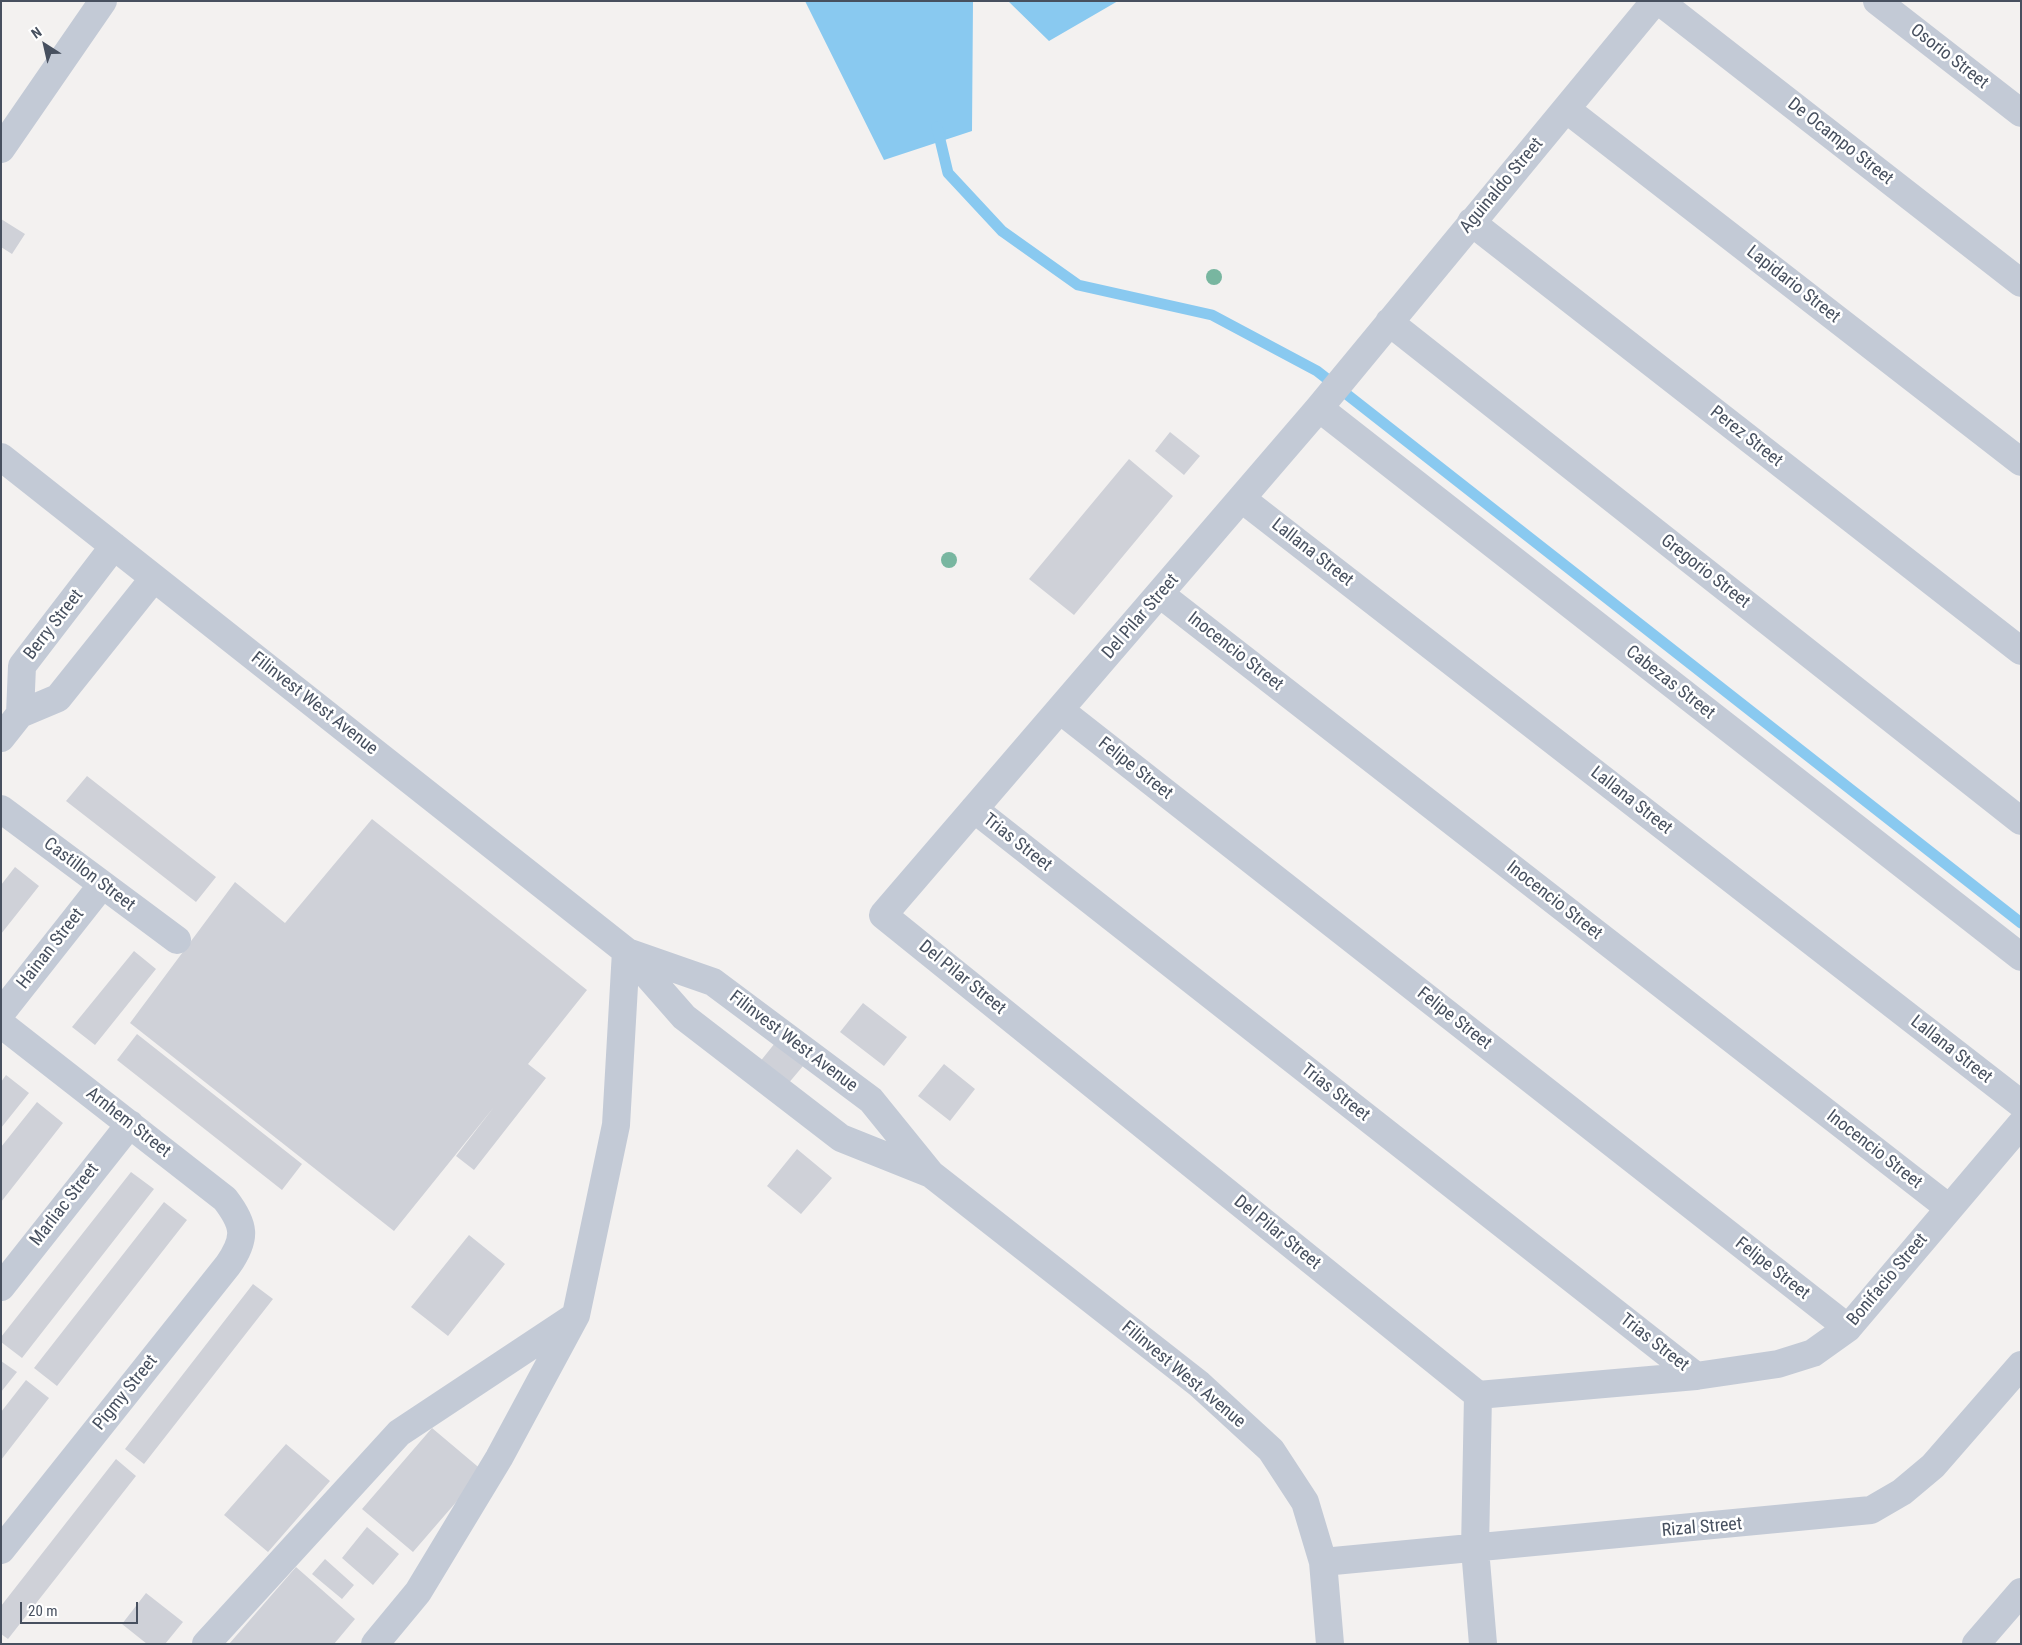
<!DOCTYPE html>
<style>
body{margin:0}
#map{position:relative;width:2022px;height:1645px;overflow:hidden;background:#f3f1f0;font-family:"Roboto Condensed",sans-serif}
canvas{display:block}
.frame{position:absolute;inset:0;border:2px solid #47505f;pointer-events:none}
.north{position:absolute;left:20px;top:20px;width:50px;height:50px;-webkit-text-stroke:4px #fff;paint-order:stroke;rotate:325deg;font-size:14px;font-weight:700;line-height:20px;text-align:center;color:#47505f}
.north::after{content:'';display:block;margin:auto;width:18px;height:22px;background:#47505f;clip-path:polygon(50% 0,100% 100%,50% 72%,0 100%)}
.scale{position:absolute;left:20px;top:1602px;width:118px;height:22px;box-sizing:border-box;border:2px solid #47505f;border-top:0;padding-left:6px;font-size:15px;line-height:18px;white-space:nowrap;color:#47505f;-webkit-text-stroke:4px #fff;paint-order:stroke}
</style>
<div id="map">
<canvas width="2022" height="1645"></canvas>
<div class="frame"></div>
<div class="north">N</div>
<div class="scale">20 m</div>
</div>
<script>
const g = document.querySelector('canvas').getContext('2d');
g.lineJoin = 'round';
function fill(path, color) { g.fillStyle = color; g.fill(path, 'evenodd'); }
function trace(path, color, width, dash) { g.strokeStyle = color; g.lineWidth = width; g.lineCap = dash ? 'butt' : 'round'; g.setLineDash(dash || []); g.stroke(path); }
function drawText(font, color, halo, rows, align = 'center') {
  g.font = font + ' "Roboto Condensed",sans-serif'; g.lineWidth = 5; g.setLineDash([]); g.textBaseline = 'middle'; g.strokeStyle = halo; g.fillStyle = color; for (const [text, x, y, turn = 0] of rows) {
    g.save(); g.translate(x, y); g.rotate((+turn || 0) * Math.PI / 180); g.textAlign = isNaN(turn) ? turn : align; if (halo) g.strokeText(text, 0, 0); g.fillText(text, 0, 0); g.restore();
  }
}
const water = new Path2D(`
 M805 1H973L972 131 884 160Z
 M1008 1H1118L1049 41Z`);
const stream = new Path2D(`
 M937 127 948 173 1002 231 1078 285 1212 315 1317 371 2021 923`);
const building = new Path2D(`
 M1 219 25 234 12 254 1 247Z
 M1170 432 1200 456 1184 475 1155 451Z
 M1129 459 1173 496 1074 615 1029 579Z
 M87 776 216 877 196 902 66 801Z
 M372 819 587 990 528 1064 546 1078 474 1170 456 1156 494 1107 394 1231 130 1023 235 882 285 923Z
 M15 867 39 886 1 934V885Z
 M134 951 156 969 95 1045 72 1027Z
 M863 1003 907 1037 884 1066 840 1032Z
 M137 1034 302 1164 282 1190 117 1060Z
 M775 1043 803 1066 787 1085 759 1063Z
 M944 1064 975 1089 950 1121 918 1096Z
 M6 1075 29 1093 1 1128V1082Z
 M37 1102 63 1123 1 1202V1147Z
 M797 1149 832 1178 801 1214 767 1186Z
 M131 1172 154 1189 22 1358 1 1342V1337Z
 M164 1202 187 1220 57 1386 34 1368Z
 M469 1235 505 1264 448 1336 411 1307Z
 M253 1284 273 1299 144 1464 125 1449Z
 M1 1361 17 1372 1 1392Z
 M26 1380 49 1398 1 1460V1412Z
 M432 1428 483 1471 413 1552 362 1509Z
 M286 1444 330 1481 268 1552 224 1515Z
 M116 1459 136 1476 8 1639 1 1634V1606Z
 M367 1527 399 1554 373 1585 342 1558Z
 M325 1559 354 1585 342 1599 312 1574Z
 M296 1567 355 1619 334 1644H229Z
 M146 1593 183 1622 165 1644H147L122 1624Z`);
const minor = new Path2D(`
 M1659 1 2021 283
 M1877 1 2021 113
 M1566 109 2021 462
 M1 149 103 1
 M1471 222 2021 651
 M1389 322 2021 821
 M1319 408 2021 957
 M1 457 626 951 684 1017 841 1138 931 1174
 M1242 499 2021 1104
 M1160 594 1949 1208
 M1060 710 1848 1328
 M20 714 22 666 114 546
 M1 738 20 714 58 698 154 578
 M1 809 177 940
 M974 809 1696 1376
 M627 952 713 982 871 1100 931 1174 1199 1384 1271 1450 1305 1502 1323 1562 1330 1644
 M1 1013 102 885
 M1 1024 225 1199C245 1225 247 1238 228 1265L1 1550
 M1 1287 130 1124
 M1478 1395 883 915 1319 408 1655 1
 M1478 1395 1696 1376 1778 1364 1813 1353 1848 1328 2021 1124
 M1478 1395 1475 1549 1483 1644
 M1323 1562 1871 1510 1902 1492 1933 1466 2021 1365
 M206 1644 399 1433 574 1317
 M375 1644 418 1592 499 1458 576 1315 616 1125 626 951
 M1976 1644 2021 1592`);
const trees = [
 [1214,277],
 [949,560]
];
const streetNames = [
 ["Osorio Street",1949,57,38],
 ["De Ocampo Street",1840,142,38],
 ["Aguinaldo Street",1502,186,-50],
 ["Lapidario Street",1793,285,38],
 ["Perez Street",1746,437,38],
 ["Lallana Street",1312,553,38],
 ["Gregorio Street",1705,572,38],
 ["Del Pilar Street",1141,617,-49],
 ["Berry Street",54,625,-52],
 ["Inocencio Street",1235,652,38],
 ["Cabezas Street",1670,683,38],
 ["Filinvest West Avenue",314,704,38],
 ["Felipe Street",1135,769,38],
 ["Lallana Street",1631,801,38],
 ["Trias Street",1017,843,38],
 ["Castillon Street",89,875,37],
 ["Inocencio Street",1554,901,38],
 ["Hainan Street",51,949,-52],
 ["Del Pilar Street",962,978,39],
 ["Felipe Street",1454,1019,38],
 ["Filinvest West Avenue",793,1042,37],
 ["Lallana Street",1951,1050,38],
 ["Trias Street",1335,1093,38],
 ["Arnhem Street",128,1123,38],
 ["Inocencio Street",1874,1150,38],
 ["Marliac Street",65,1205,-52],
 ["Del Pilar Street",1277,1233,39],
 ["Felipe Street",1772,1269,38],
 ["Bonifacio Street",1888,1280,-50],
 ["Trias Street",1654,1343,38],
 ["Filinvest West Avenue",1183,1375,40],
 ["Pigmy Street",126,1393,-51],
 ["Rizal Street",1702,1528,-5]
];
fill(water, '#89c9f0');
trace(stream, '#89c9f0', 11);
fill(building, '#cfd1d8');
trace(minor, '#c3cad6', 28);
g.fillStyle = '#78b6a0';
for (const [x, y] of trees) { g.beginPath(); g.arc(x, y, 8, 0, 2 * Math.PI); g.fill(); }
drawText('18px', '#47505f', '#fff', streetNames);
</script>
